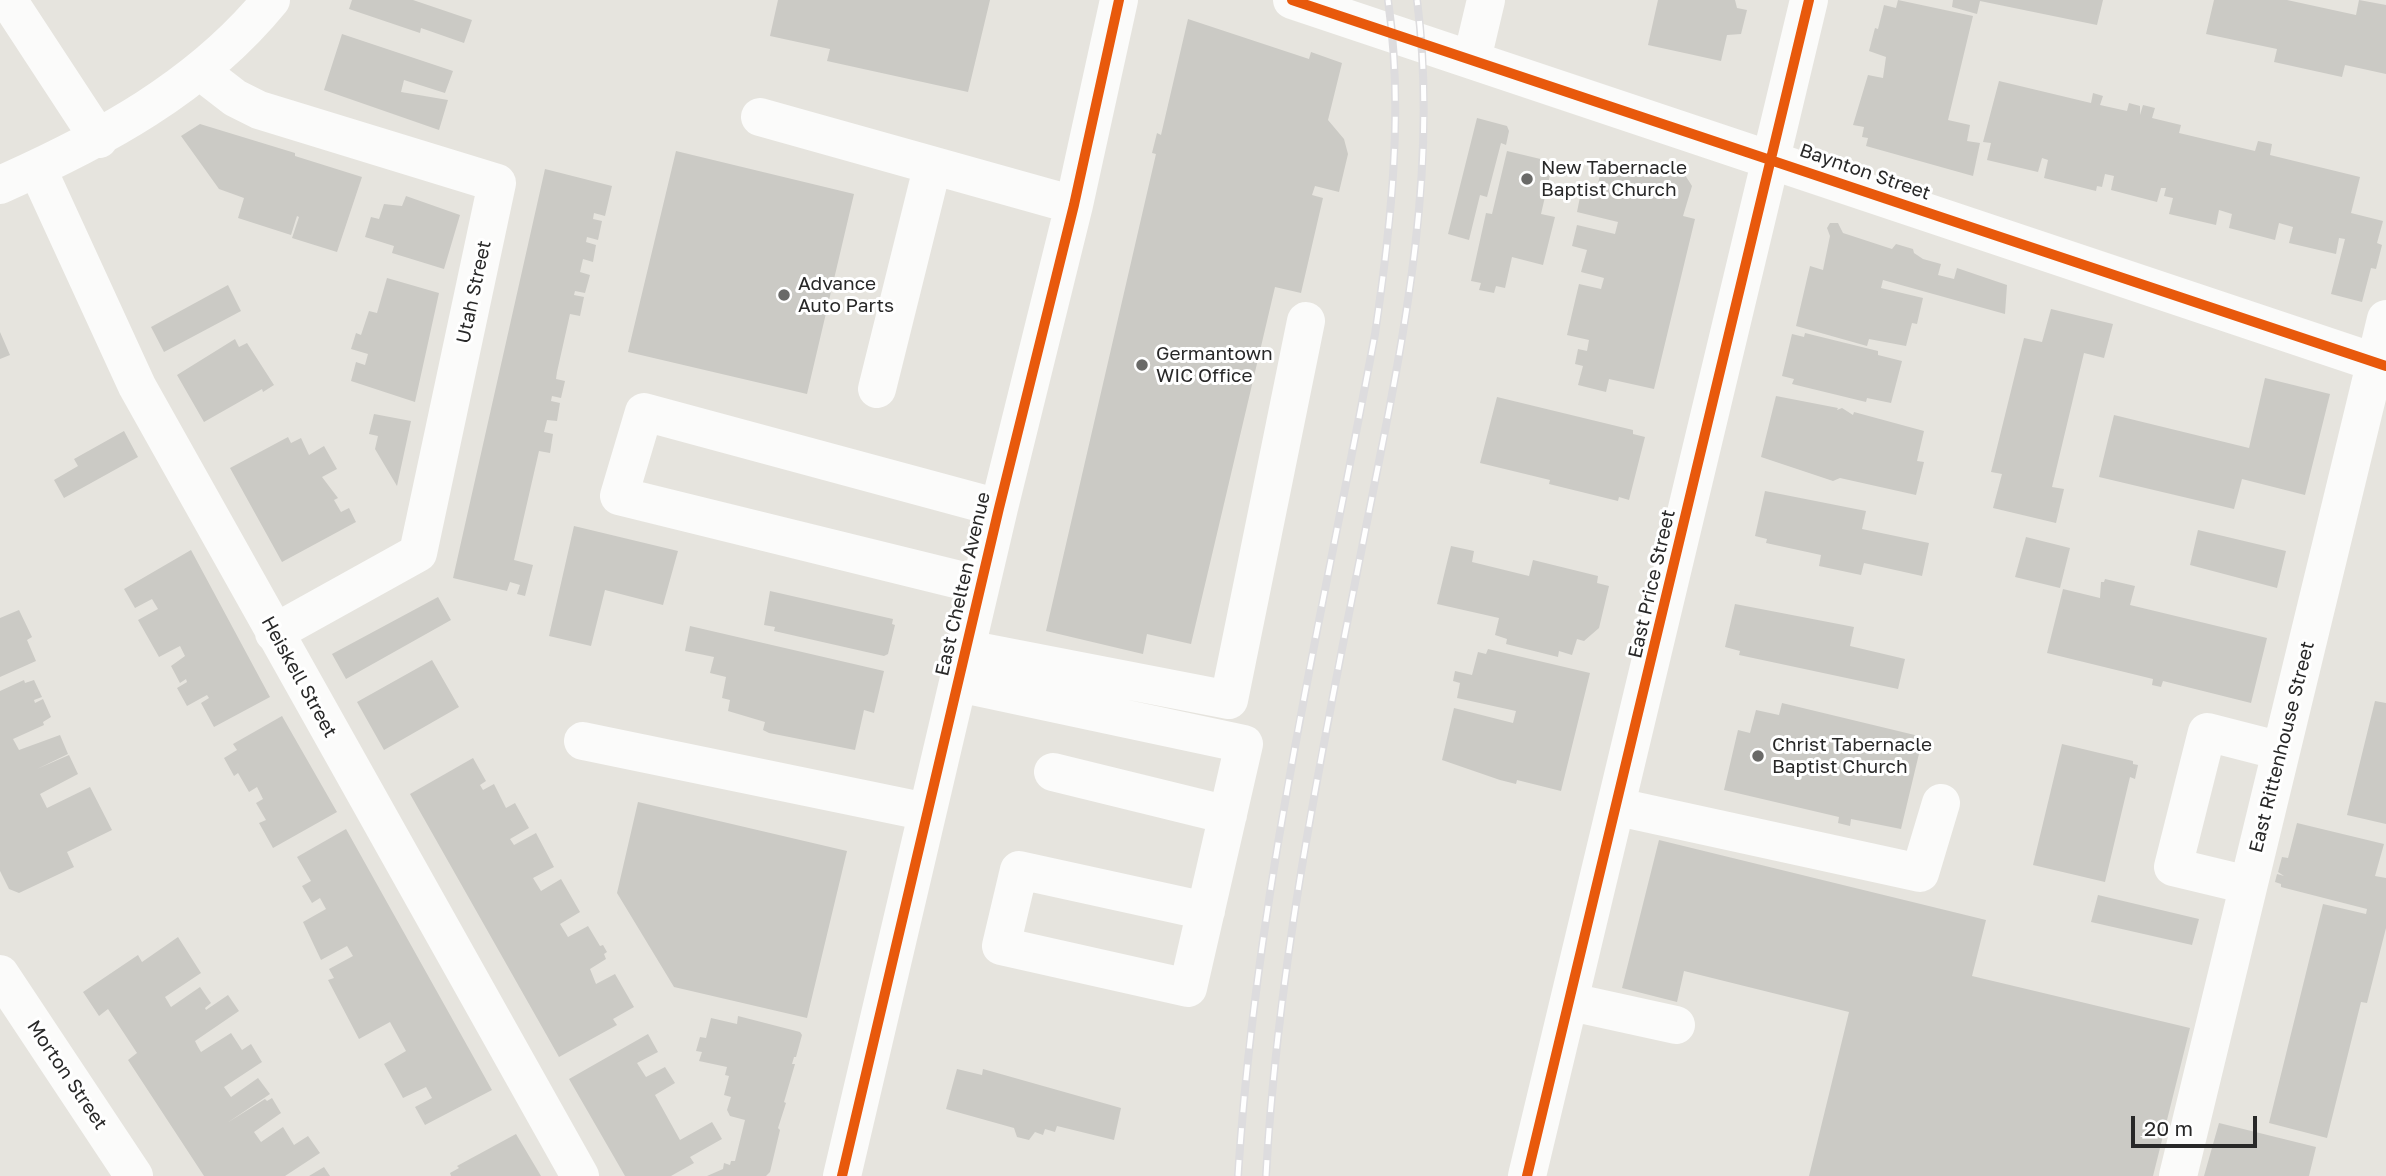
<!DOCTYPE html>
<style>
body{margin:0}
#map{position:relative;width:2386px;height:1176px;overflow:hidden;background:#e6e4de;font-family:"Golos Text",sans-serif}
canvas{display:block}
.scale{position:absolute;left:2131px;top:1116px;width:126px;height:32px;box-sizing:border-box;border:4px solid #282828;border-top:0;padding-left:9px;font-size:21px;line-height:24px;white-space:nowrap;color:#282828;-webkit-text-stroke:5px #fff;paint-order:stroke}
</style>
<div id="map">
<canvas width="2386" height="1176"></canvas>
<div class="scale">20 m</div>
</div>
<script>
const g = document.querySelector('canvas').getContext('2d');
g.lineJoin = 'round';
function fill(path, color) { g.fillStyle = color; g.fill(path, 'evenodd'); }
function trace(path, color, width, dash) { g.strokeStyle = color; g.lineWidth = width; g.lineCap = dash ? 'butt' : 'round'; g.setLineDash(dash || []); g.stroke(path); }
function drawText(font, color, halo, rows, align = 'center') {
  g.font = font + ' "Golos Text",sans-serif'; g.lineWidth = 6; g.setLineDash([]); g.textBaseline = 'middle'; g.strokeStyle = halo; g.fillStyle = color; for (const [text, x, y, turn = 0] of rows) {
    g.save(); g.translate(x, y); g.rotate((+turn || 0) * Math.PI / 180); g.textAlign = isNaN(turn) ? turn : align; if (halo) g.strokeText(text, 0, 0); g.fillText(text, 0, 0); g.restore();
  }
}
const building = new Path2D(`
 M352 0H413L472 20 464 43 421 28 420 33 349 9Z
 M778 0H990L968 92 827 61 830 49 770 36Z
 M1658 0H1735L1737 8 1747 10 1741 34 1727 35 1721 61 1648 45Z
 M1898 0 1973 16 1948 120 1970 125 1967 141 1980 143 1973 176 1866 146 1868 138 1862 137 1864 127 1853 125 1868 75 1883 78 1886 57 1869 51 1875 28 1878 29 1884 5 1896 8Z
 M1953 0H2103L2097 25 1980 1 1977 14 1952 7Z
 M2214 0H2287L2356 15 2359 0 2386 5V74L2345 65 2342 77 2274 62 2277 49 2206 34Z
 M1188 19 1309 59 1311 52 1342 63 1328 120 1344 139 1348 154 1339 192 1315 186 1312 195 1323 198 1301 293 1275 287 1191 644 1147 634 1143 654 1046 631 1156 154 1152 153 1157 133 1161 135Z
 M342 34 453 71 445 93 404 80 401 92 448 100 439 130 324 90Z
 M1999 81 2091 103 2093 93 2103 96 2100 105 2127 111 2129 103 2140 106V115L2143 105 2155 108 2152 118 2181 125 2179 133 2255 151 2258 141 2272 144 2270 155 2360 177 2351 213 2383 221 2377 243 2382 245 2376 269 2371 268 2362 302 2331 294 2345 239 2339 238 2336 254 2289 243 2293 227 2279 223 2275 240 2229 228 2232 214 2219 210 2216 225 2169 214 2173 198 2164 196 2166 188H2161L2157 202 2111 190 2114 176 2105 174 2102 187 2097 186 2096 191 2044 178 2048 160 2042 158 2038 172 1987 160 1991 143 1983 142Z
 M1477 118 1507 126 1509 131 1506 145 1501 143 1487 197 1480 195 1469 240 1448 234Z
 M200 124 295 153V156L362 177 337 252 292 238 299 217 297 216 291 235 238 218 244 198 219 189 181 136Z
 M676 151 854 194 807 394 628 352Z
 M1507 151 1553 162 1541 214 1555 217 1543 265 1512 257 1505 288 1496 286 1494 293 1479 290 1481 283 1471 281 1486 213 1492 214Z
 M1604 159 1682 177 1685 175 1692 186 1683 216 1695 219 1654 389 1609 379 1606 392 1578 385 1583 366 1575 364 1578 349 1587 351 1589 340 1567 335 1579 284 1601 289 1604 278 1581 272 1587 250 1572 246 1577 225 1615 234 1618 222 1577 212 1581 192 1595 195Z
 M545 169 612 186 605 216 594 213 593 219 602 221 598 240 587 237 586 242 596 245 593 262 583 259 580 272 590 275 585 293 575 291 574 295 584 297 580 316 570 314 557 372 556 379 565 381 561 398 552 396 551 401 560 403 557 421 547 420 544 432 553 434 550 453 539 451 514 560 533 565 525 596 517 594 520 585 510 582 507 591 453 578Z
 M406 196 460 215 444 269 392 253 394 246 365 237 371 217 379 219 384 204 402 206Z
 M1830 223H1838L1843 233 1892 249 1896 244 1913 249 1914 253 1923 259 1941 264 1938 275 1954 279 1957 268 2007 285 2005 314 1883 280 1881 288 1923 298 1917 324 1912 323 1906 346 1869 339 1867 346 1796 326 1810 266 1823 270 1830 236 1827 228Z
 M387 278 439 293 415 402 351 381 356 362 365 365 368 354 351 349 356 333 361 335 369 311 377 313Z
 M228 285 241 311 164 352 151 327Z
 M2051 309 2113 324 2104 358 2084 353 2052 487 2064 489 2056 523 1993 508 2002 474 1991 472 2024 338 2042 342Z
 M0 332 10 355 0 359Z
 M1805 333 1878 351V355L1902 361 1891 403 1867 398 1866 402 1792 384 1794 379 1782 376 1792 334 1804 337Z
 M235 339 239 347 247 343 274 385 263 392 262 389 204 422 177 375Z
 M2265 378 2330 394 2305 495 2242 479 2234 509 2099 477 2114 415 2249 448Z
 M1776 396 1838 408 1837 410 1842 408 1853 415 1854 412 1924 431 1917 461 1924 462 1916 495 1840 478 1833 481 1761 457Z
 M1497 397 1633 430V434L1645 437 1629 500 1619 497 1618 501 1549 484 1550 480 1480 463Z
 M374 414 411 421 397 486 375 449 378 436 369 434Z
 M124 431 138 457 64 498 54 480 78 466 74 459Z
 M288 437 291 443 301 438 309 455 324 446 337 469 322 477 338 498 334 500 341 512 349 508 356 522 282 562 230 468Z
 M1765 491 1866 511 1862 529 1929 543 1922 576 1864 563 1861 575 1819 566 1821 555 1766 543 1767 539 1755 536Z
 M574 526 678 551 663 605 605 590 591 646 549 636Z
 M2198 530 2286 551 2277 588 2190 565Z
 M2026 537 2070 548 2060 588 2015 577Z
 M1451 546 1474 551 1472 562 1529 576 1533 560 1598 576 1597 583 1609 586 1599 628 1584 641 1577 639 1572 655 1559 651 1558 657 1506 644 1507 639 1495 635 1499 618 1437 604Z
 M191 550 270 697 214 727 201 703 209 698 207 695 187 706 177 688 187 682 186 679 180 683 171 666 185 656 180 646 159 657 138 620 158 609 152 599 135 608 124 589Z
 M2105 579 2135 586 2130 605 2267 638 2251 703 2163 681 2161 687 2152 685 2153 679 2047 653 2063 589 2100 598 2101 582H2104Z
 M770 591 893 619 892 624 895 625 888 654 884 656 774 631 775 627 764 625Z
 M438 597 451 620 346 679 332 654Z
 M1735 604 1854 627 1850 646 1905 659 1898 689 1739 655 1740 651 1725 647Z
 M19 610 32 637 27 640 36 661 0 677V618Z
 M690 626 884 671 874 713 864 710 855 750 769 733 763 730 765 722 728 711 730 700 722 698 726 677 710 673 714 657 685 651Z
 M1488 649 1590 673 1561 791 1517 780 1516 784 1500 780 1442 760 1454 708 1513 723 1516 711 1457 698 1460 683 1453 681 1455 671 1472 675 1478 652 1486 654Z
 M432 660 459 707 384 750 357 702Z
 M24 680 25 683 34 680 42 697 34 700 35 703 43 699 51 717 43 722 44 725 13 739 19 750 60 735 68 754 37 769 69 755 78 774 40 794 47 808 90 787 112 830 67 852 74 867 19 893 9 889 0 871V691Z
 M2375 701 2386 703V824L2347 815Z
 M1782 703 1923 737 1901 829 1851 819 1850 826 1838 823 1839 817 1724 790 1738 730 1750 733 1756 710 1779 715Z
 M282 716 337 812 273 848 259 823 266 820 256 803 263 799 257 787 249 792 238 773 234 776 224 758 237 750 233 744Z
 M2062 744 2133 761V764L2138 765 2135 779 2130 777 2105 882 2033 865Z
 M473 758 486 781 480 785 483 790 494 784 506 808 515 803 529 828 510 839 514 845 536 833 554 867 533 878 541 891 561 879 580 912 560 924 568 937 588 926 600 946 603 945 607 952 604 954 606 959 590 969 596 984 615 974 634 1007 613 1019 617 1025 559 1057 410 794Z
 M638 802 847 851 807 1018 674 987 617 893Z
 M2297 823 2384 844 2375 876 2386 878V928L2367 1003 2361 1002 2327 1138 2269 1123 2323 904 2366 914 2367 909 2281 887V884L2275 882 2277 874 2284 876 2278 872 2282 857 2288 858Z
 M346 829 492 1090 425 1125 415 1107 432 1098 426 1087 403 1098 384 1064 406 1051 390 1022 359 1039 328 980 334 978 329 969 353 956 347 946 321 960 303 922 326 909 320 898 312 903 302 886 311 881 297 857Z
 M1659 840 1986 920 1972 976 2190 1028 2153 1176H1809L1849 1012 1684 971 1677 1002 1622 988Z
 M2098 895 2199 919 2192 945 2091 922Z
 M178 937 201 973 165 997 171 1007 200 987 211 1003 205 1008 206 1010 228 995 239 1011 195 1041 198 1047 201 1052 231 1033 242 1050 251 1044 262 1062 224 1087 231 1097 258 1078 270 1094 227 1123 265 1099 267 1101 272 1098 281 1113 254 1132 261 1142 283 1127 294 1145 308 1136 320 1153 285 1176H204L128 1060 137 1053 108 1009 99 1016 83 992 138 955 142 962Z
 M738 1016 800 1032 802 1035 796 1057H794L792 1064H795L784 1102 786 1103 778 1128 780 1130 770 1172 766 1176H707L723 1169 724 1163 730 1165 731 1161H735L745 1120 730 1116 727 1110 731 1097 724 1095 729 1076 725 1075 727 1067 699 1061 702 1052 696 1051 700 1037 706 1038 711 1018 737 1024Z
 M648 1034 658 1052 637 1063 646 1077 665 1067 675 1083 655 1095 680 1140 712 1122 722 1139 690 1157 694 1163 671 1176H625L569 1079Z
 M957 1069 982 1075 983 1069 1121 1108 1114 1140 1057 1126 1055 1132 1045 1129 1043 1135 1035 1132 1029 1140 1017 1137 1014 1128 946 1109Z
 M2219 1123 2316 1147 2309 1176H2204Z
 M516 1134 541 1176H451L450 1173 459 1168 457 1166Z
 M324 1167 330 1176H309Z`);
const minor = new Path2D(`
 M8 0 99 139
 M1292 0 2386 366
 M1472 59 1486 0
 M200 71 235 98 259 110 497 183 418 553 274 633
 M760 117 1074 205
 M37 168 137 386 580 1176
 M0 185C101 140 199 88 271 0
 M877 389 932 168
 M980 585 619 496 644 412 999 508
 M966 649 1229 700 1306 321
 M958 683 1244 744 1188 988 1001 946 1019 870 1206 911
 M583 741 927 812
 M1053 772 1228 815
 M1618 807 1920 873 1941 803
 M2248 885 2173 867 2207 732 2281 751
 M0 974 134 1176
 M1571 1002 1676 1025
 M842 1176 999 508 1074 205 1119 0
 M1527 1176 1809 0
 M2178 1176 2386 319`);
const rail = new Path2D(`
 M1238 1176C1256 892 1323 613 1375 334 1391 225 1404 110 1388 0
 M1266 1176C1278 957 1324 742 1366 527 1400 355 1440 176 1417 0`);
const cycleway = new Path2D(`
 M1292 0 2386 366
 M842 1176 999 508 1074 205 1119 0
 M1527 1176 1809 0`);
const markers = [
 [1527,179,7,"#6a6a68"],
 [784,295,7,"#6a6a68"],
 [1142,365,7,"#6a6a68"],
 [1758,756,7,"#6a6a68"]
];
const poiNames = [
 ["New Tabernacle",1541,168],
 ["Baptist Church",1541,190],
 ["Advance",798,284],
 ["Auto Parts",798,306],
 ["Germantown",1156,354],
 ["WIC Office",1156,376],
 ["Christ Tabernacle",1772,745],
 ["Baptist Church",1772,767]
];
const streetNames = [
 ["Baynton Street",1865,172,19],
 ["Utah Street",474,292,-78],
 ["East Chelten Avenue",963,584,-77],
 ["East Price Street",1652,584,-77],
 ["Heiskell Street",299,677,61],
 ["East Rittenhouse Street",2282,747,-76],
 ["Morton Street",67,1075,56]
];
fill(building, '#cbcac5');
trace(minor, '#fbfbfa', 38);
trace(rail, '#dddcde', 8);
trace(rail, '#fff', 5, [16]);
trace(cycleway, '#e8590c', 10);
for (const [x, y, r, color] of markers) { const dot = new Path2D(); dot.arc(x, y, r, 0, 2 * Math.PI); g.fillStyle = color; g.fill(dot); trace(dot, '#fff', 2.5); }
drawText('19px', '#282828', '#fff', poiNames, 'left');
drawText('19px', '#282828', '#fff', streetNames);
</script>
